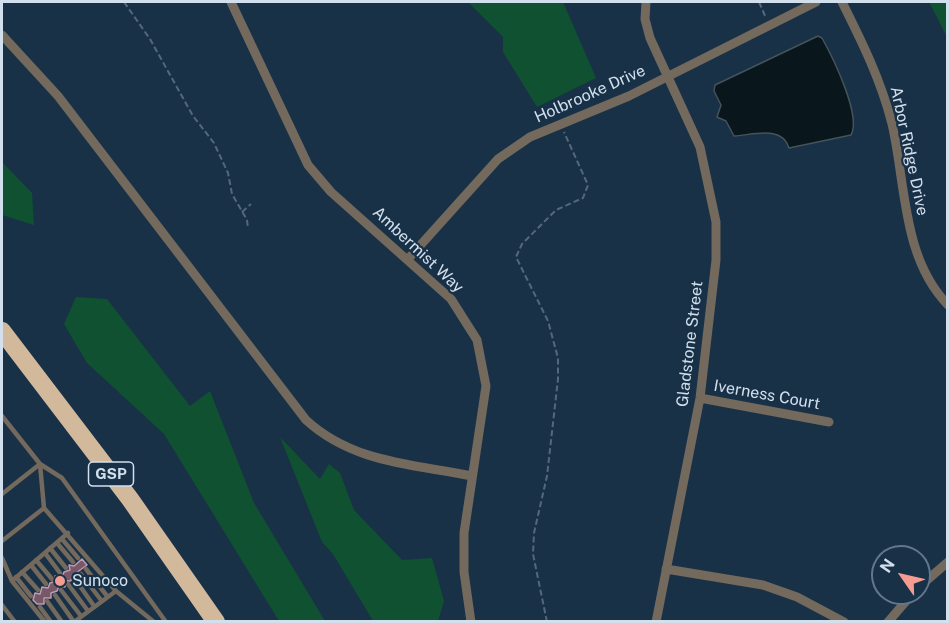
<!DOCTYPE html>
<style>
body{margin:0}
#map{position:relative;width:949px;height:623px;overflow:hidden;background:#183147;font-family:"Public Sans",sans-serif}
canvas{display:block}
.frame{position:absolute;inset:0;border:3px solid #d2e0ee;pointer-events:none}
.north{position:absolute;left:871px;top:545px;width:60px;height:60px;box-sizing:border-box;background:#183147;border:2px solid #62778a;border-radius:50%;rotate:304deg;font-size:16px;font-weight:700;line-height:24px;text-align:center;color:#d2e0ee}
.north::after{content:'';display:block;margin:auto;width:21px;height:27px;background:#f59c92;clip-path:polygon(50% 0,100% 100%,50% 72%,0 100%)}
</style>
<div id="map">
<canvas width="949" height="623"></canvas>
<div class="frame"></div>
<div class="north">N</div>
</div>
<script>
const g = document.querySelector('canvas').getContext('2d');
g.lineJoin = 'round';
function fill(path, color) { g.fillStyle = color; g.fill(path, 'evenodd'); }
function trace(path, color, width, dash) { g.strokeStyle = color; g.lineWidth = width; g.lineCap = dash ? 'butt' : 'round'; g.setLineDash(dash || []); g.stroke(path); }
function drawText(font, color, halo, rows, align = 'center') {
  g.font = font + ' "Public Sans",sans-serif'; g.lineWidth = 4.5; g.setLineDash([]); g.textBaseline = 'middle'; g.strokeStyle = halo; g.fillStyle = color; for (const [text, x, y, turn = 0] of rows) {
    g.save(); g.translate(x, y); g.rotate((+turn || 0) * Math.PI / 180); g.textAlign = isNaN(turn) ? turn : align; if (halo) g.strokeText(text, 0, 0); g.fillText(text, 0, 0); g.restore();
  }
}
const green = new Path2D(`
 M468 2H563L596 78 537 107 503 52V37Z
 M929 2H947V37Z
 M2 162 32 193 34 225 2 215Z
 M76 297 107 299 190 406 210 391 254 503 325 621H279L164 434 87 363 64 324Z
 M280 437 320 479 329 464 340 473 354 510 402 560 432 558 444 601 438 621H373L333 554 322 542Z`);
const water = new Path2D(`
 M818 36 822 38C832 56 862 116 851 135L789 148C782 125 753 135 734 136L726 121 717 117 721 105 714 91 715 85Z`);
const building = new Path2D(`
 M82 559 87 565 72 576 71 581H65V587L59 586 57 591 51 593V598H44V604H37L33 600 35 593 40 594 42 587 48 588 50 583 56 581 55 576 62 577 64 572 70 570 69 565 74 566Z`);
const path = new Path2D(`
 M124 2 150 39 193 116 214 143 228 173 232 194 247 220 248 228
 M759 2 766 18
 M242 212 251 204
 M547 622 533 554 534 533 547 476 558 379V358L548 321 516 257 522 244 556 210 583 198 588 185 564 132`);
const lane = new Path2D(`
 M2 416 40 464 62 478 166 622
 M40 464 44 508 116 591 154 622
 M2 494 40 464
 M62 539 78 558
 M2 541 44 508
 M57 543 73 562
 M50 548 66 568
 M45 553 60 573
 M2 558 12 581 45 622
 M36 560 52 579
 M31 565 46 584
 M86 569 107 596
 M22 572 38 590
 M81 574 101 600
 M16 577 31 596
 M75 579 94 606
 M12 581 68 533
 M68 584 88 611
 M61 590 81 616
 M55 595 74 622
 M47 601 62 622
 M2 605 15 622
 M40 607 51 622
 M74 622 116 591`);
const street = new Path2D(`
 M231 2 308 165 331 192 451 299 477 340 486 386 464 533V572L471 622
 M646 2 645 19 650 38 700 147 716 222V260L700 398 656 622
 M842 2C862 42 881 80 892 124 906 184 902 258 948 305
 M2 35 58 96 306 420C353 463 412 464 472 476
 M408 259 498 159 530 137 629 96 816 2
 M700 398 829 422
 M666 569 763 585 797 597 844 622
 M919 587 948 562
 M888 622 913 593`);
const highway = new Path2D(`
 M2 331 130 499 216 622`);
const markers = [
 [60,581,6,"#f59c92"]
];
const shields = [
 [111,474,45]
];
const shieldNames = [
 ["GSP",111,474]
];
const streetNames = [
 ["Holbrooke Drive",590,94,-24],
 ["Arbor Ridge Drive",909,151,78],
 ["Ambermist Way",418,250,43],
 ["Gladstone Street",690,344,-83],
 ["Iverness Court",767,395,10]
];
const poiNames = [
 ["Sunoco",72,581]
];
fill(green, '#105131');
fill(water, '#09171c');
trace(water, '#45535b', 1.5);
fill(building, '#785769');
trace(building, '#c09cb0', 1.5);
trace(path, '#53687c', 2, [6, 3]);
trace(lane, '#73695d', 4.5);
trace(street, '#73695d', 9);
trace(highway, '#d2b99b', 18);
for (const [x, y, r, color] of markers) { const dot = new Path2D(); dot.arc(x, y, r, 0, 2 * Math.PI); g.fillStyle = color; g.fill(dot); trace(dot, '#183147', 2); }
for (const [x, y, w] of shields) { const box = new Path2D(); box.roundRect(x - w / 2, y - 12, w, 24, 4.5); g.fillStyle = '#183147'; g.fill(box); trace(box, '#d2e0ee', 1.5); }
drawText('bold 15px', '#d2e0ee', null, shieldNames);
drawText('16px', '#d2e0ee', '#183147', streetNames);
drawText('16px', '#d2e0ee', '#183147', poiNames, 'left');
</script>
